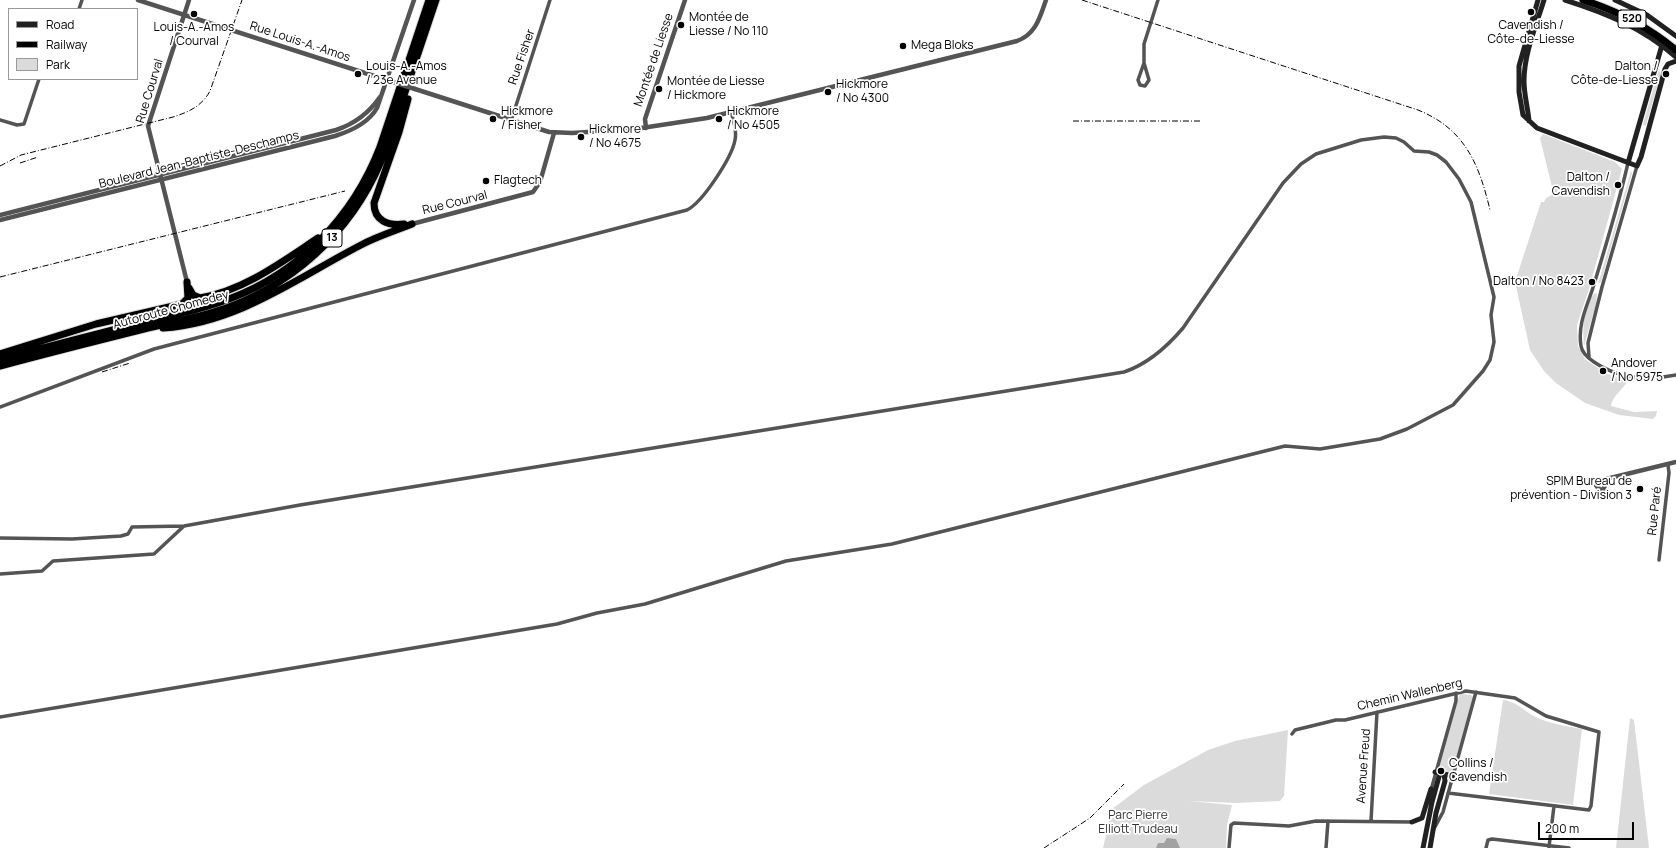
<!DOCTYPE html>
<meta charset="utf-8">
<style>
body{margin:0}
#map{position:relative;width:1676px;height:848px;overflow:hidden;background:#fff;font-family:Manrope,sans-serif}
canvas{display:block}
.legend{position:absolute;left:8px;top:8px;width:130px;height:72px;box-sizing:border-box;background:#fff;border:1px solid #999;margin:0;padding:5px 7px;list-style:none;font-size:12px;color:#000}
.legend li{display:flex;align-items:center;gap:8px;height:20px}
.legend b{width:20px;border:1px solid #999}
.scale{position:absolute;left:1538px;top:822px;width:96px;height:18px;box-sizing:border-box;border:2px solid #000;border-top:0;padding-left:5px;font-size:12px;line-height:14px;white-space:nowrap;color:#000;-webkit-text-stroke:3px #fff;paint-order:stroke}
</style>
<div id="map">
<canvas width="1676" height="848"></canvas>
<ul class="legend">
<li><b style="height:5px;background:#212121"></b>Road</li>
<li><b style="height:5px;background:#000"></b>Railway</li>
<li><b style="height:11px;background:#dbdbdb"></b>Park</li>
</ul>
<div class="scale">200 m</div>
</div>
<script>
const g = document.querySelector('canvas').getContext('2d');
g.lineJoin = 'round';
function fill(path, color) { g.fillStyle = color; g.fill(path, 'evenodd'); }
function trace(path, color, width, dash) { g.strokeStyle = color; g.lineWidth = width; g.lineCap = dash ? 'butt' : 'round'; g.setLineDash(dash || []); g.stroke(path); }
function drawText(font, color, halo, rows, align = 'center') {
  g.font = font + ' Manrope,sans-serif'; g.lineWidth = 3.5; g.setLineDash([]); g.textBaseline = 'middle'; g.strokeStyle = halo; g.fillStyle = color; for (const [text, x, y, turn = 0] of rows) {
    g.save(); g.translate(x, y); g.rotate((+turn || 0) * Math.PI / 180); g.textAlign = isNaN(turn) ? turn : align; if (halo) g.strokeText(text, 0, 0); g.fillText(text, 0, 0); g.restore();
  }
}
const green = new Path2D(`
 M1660 71 1661 74 1646 125 1644 126 1643 124 1658 72Z
 M1543 134 1615 162 1622 169 1589 289 1577 325 1578 346 1585 359 1605 373 1628 381C1622 390 1612 397 1611 406L1634 412 1657 411 1656 416 1653 419 1619 415 1585 403 1556 383 1544 371 1530 350 1515 282 1541 202H1544L1546 198 1552 195 1553 191 1540 138Z
 M1631 171 1632 173 1601 282 1598 284Z
 M1595 293 1597 294 1596 304 1584 346C1583 330 1582 305 1595 293Z
 M1461 694 1471 695 1473 697 1452 772 1450 773 1438 768 1459 696Z
 M1503 700C1520 703 1523 711 1536 717 1550 724 1566 726 1582 729L1573 805 1489 794Z
 M1630 718 1634 720 1649 848H1616Z
 M1288 730 1284 796 1280 801 1235 803 1189 801 1232 805 1227 825 1226 848H1103L1112 809 1144 785 1208 750 1235 741Z`);
const water = new Path2D(`
 M1167 838 1176 839 1180 848H1156L1158 843H1164Z`);
const minor = new Path2D(`
 M79 9 82 0
 M1144 63 1149 80 1145 86 1140 85 1138 80 1144 63V44L1158 0
 M0 120 17 125 24 124 39 79
 M511 121 550 0
 M1628 163C1619 202 1607 242 1595 281 1589 303 1577 322 1581 346 1582 353 1588 358 1594 362 1619 379 1647 381 1676 375
 M1589 357 1588 343 1602 287 1637 166
 M0 407 154 349 687 210C703 202 732 157 735 140 737 131 734 121 731 112
 M0 538 72 539 121 536 128 534 132 527 184 526 300 505 1124 372C1148 364 1166 348 1183 328L1283 183 1301 164 1316 154 1361 140 1384 137 1396 138 1404 142 1414 151 1429 152 1437 155 1446 162 1459 179 1471 202 1494 297 1491 315 1494 342 1490 360 1483 371 1453 405 1407 429 1380 439 1320 449 1285 446 892 544 786 561 645 604 597 613 557 624 0 717
 M1659 560 1669 473 1668 465
 M0 574 42 571 53 561 154 554 184 526
 M1292 734 1295 730 1336 720H1345L1466 691 1515 698 1546 716 1599 732 1591 806 1589 810 1448 793
 M1431 790 1456 701V693
 M1371 821 1377 712
 M1435 827 1443 812 1476 692
 M1549 847 1554 806
 M1229 848 1231 825 1234 823 1289 826 1316 821 1412 822
 M1326 848 1328 821
 M1486 848 1488 840 1492 839 1569 848`);
const tertiary = new Path2D(`
 M138 0 396 83
 M415 89 549 132 572 133 635 129 707 118 1017 41C1036 34 1040 17 1046 0
 M646 128 645 119 685 0
 M0 215 336 130C354 124 369 113 380 97
 M0 220 335 136C351 131 369 122 377 108L414 0
 M412 224 533 192 540 182 554 133
 M187 282 148 126 189 0
 M1606 480 1604 489 1600 490 1595 484 1598 481 1676 462`);
const secondary = new Path2D(`
 M1538 0 1519 66V92L1523 115 1537 128 1637 166 1641 157 1665 69 1668 64 1676 61
 M1565 0C1606 13 1643 28 1676 57
 M1615 0 1647 15 1676 36
 M1529 121C1528 108 1524 95 1524 81 1524 54 1536 26 1544 0
 M1628 163 1662 45
 M1435 772 1453 776
 M1412 822 1422 818 1431 789
 M1423 848 1432 802 1440 773
 M1430 848 1436 813 1445 781 1444 774`);
const motorway = new Path2D(`
 M1583 0C1618 11 1647 26 1676 50
 M404 224C388 226 374 221 374 203L399 132 408 99
 M189 288 193 295 200 298C243 291 282 262 318 238
 M163 328C238 323 297 278 361 245 378 236 395 231 412 224
 M0 354 96 324 182 304 188 298 187 282
 M0 359C48 347 96 334 144 322 172 315 201 310 229 299 299 273 353 217 380 147L429 0
 M0 366C48 353 96 341 144 329 172 322 202 317 229 307 303 279 359 222 386 149L436 0`);
const rail = new Path2D(`
 M1082 0 1418 110C1465 129 1479 164 1490 210
 M1073 121H1202
 M20 163 38 157
 M0 166 21 155 173 117C189 112 202 106 210 91L242 0
 M0 277 345 191
 M102 372 130 363
 M1044 848 1090 818 1124 784`);
const tertiaryBridge = new Path2D(`
 M396 83 415 89`);
const markers = [
 [1531,12,4,"#000"],
 [194,14,4,"#000"],
 [681,25,4,"#000"],
 [903,46,4,"#000"],
 [358,74,4,"#000"],
 [1666,74,4,"#000"],
 [659,89,4,"#000"],
 [828,92,4,"#000"],
 [493,119,4,"#000"],
 [719,119,4,"#000"],
 [581,137,4,"#000"],
 [486,181,4,"#000"],
 [1618,185,4,"#000"],
 [1592,282,4,"#000"],
 [1603,371,4,"#000"],
 [1640,489,4,"#000"],
 [1441,771,4,"#000"]
];
const shields = [
 [1632,19,28],
 [332,238,20]
];
const shieldNames = [
 ["520",1632,19],
 ["13",332,238]
];
const poiNames = [
 ["Montée de",689,18],
 ["Liesse / No 110",689,32],
 ["Cavendish /",1531,26,"center"],
 ["Côte-de-Liesse",1531,40,"center"],
 ["Louis-A.-Amos",194,28,"center"],
 ["/ Courval",194,42,"center"],
 ["Mega Bloks",911,46],
 ["Louis-A.-Amos",366,67],
 ["/ 23e Avenue",366,81],
 ["Dalton /",1658,67,"right"],
 ["Côte-de-Liesse",1658,81,"right"],
 ["Montée de Liesse",667,82],
 ["/ Hickmore",667,96],
 ["Hickmore",836,85],
 ["/ No 4300",836,99],
 ["Hickmore",501,112],
 ["/ Fisher",501,126],
 ["Hickmore",727,112],
 ["/ No 4505",727,126],
 ["Hickmore",589,130],
 ["/ No 4675",589,144],
 ["Dalton /",1610,178,"right"],
 ["Cavendish",1610,192,"right"],
 ["Flagtech",494,181],
 ["Dalton / No 8423",1584,282,"right"],
 ["Andover",1611,364],
 ["/ No 5975",1611,378],
 ["SPIM Bureau de",1632,482,"right"],
 ["prévention - Division 3",1632,496,"right"],
 ["Collins /",1449,764],
 ["Cavendish",1449,778]
];
const streetNames = [
 ["Rue Louis-A.-Amos",300,42,18],
 ["Rue Fisher",522,57,-71],
 ["Montée de Liesse",654,60,-71],
 ["Rue Courval",150,91,-73],
 ["Boulevard Jean-Baptiste-Deschamps",199,160,-14],
 ["Rue Courval",455,203,-14],
 ["Autoroute Chomedey",171,310,-15],
 ["Rue Paré",1655,511,-84],
 ["Chemin Wallenberg",1410,695,-13],
 ["Avenue Freud",1364,766,-86]
];
const parkNames = [
 ["Parc Pierre",1138,816],
 ["Elliott Trudeau",1138,830]
];
fill(green, '#dbdbdb');
fill(water, '#a2a2a2');
trace(motorway, '#dbdbdb', 9);
trace(minor, '#545454', 3.5);
trace(tertiary, '#545454', 4.5);
trace(secondary, '#212121', 5);
trace(motorway, '#000', 7);
trace(rail, '#000', 1, [6, 2, 1, 2]);
trace(tertiaryBridge, '#545454', 4.5);
for (const [x, y, r, color] of markers) { const dot = new Path2D(); dot.arc(x, y, r, 0, 2 * Math.PI); g.fillStyle = color; g.fill(dot); trace(dot, '#fff', 1.5); }
for (const [x, y, w] of shields) { const box = new Path2D(); box.roundRect(x - w / 2, y - 9, w, 18, 3); g.fillStyle = '#fff'; g.fill(box); trace(box, '#000', 1); }
drawText('bold 11px', '#000', null, shieldNames);
drawText('12px', '#000', '#fff', poiNames, 'left');
drawText('12px', '#000', '#fff', streetNames);
drawText('12px', '#323232', '#fff', parkNames);
</script>
